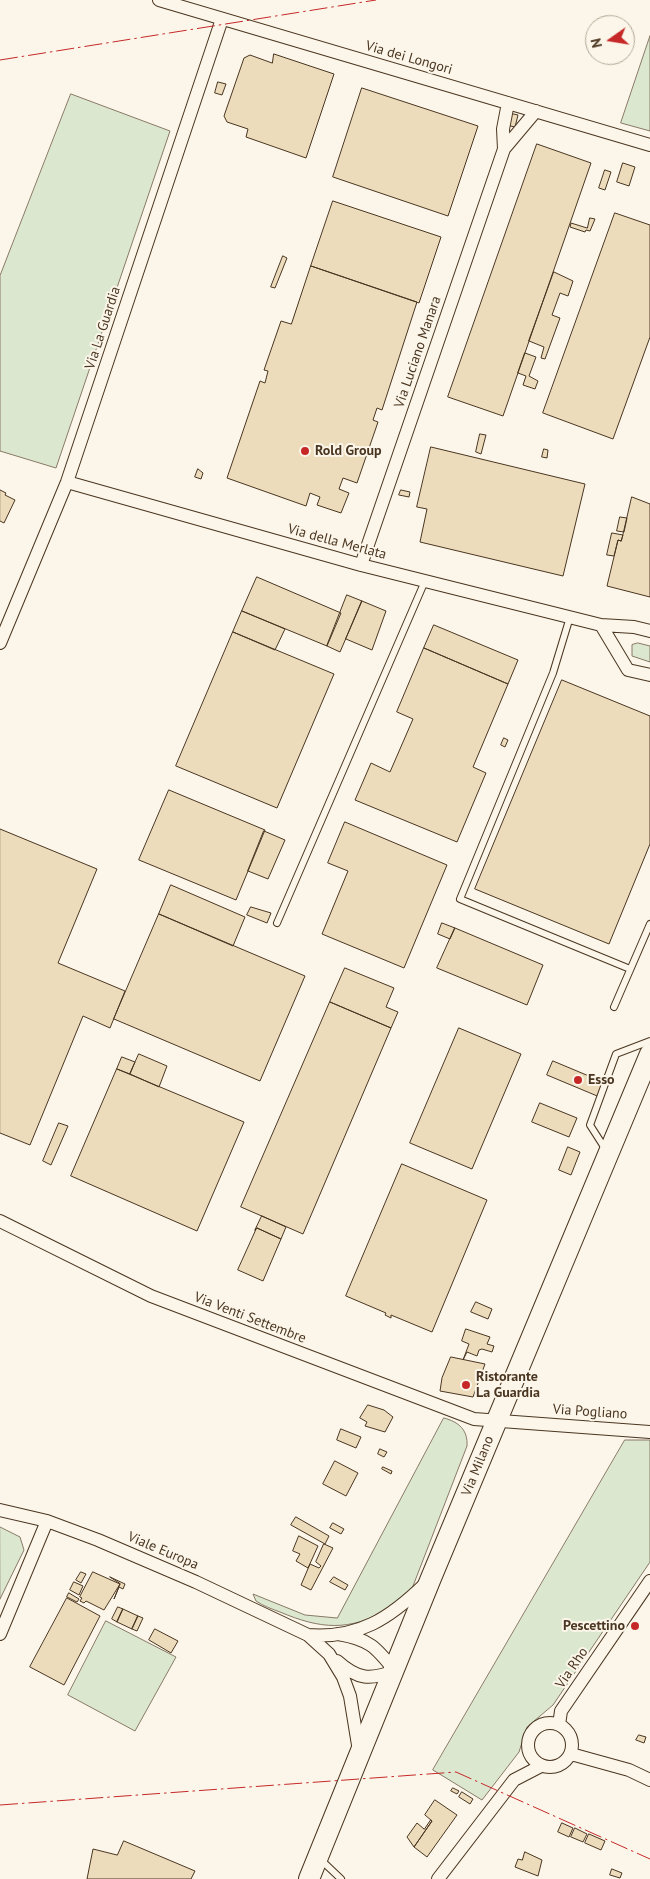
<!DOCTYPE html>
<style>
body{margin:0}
#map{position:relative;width:650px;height:1879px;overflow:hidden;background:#fbf6e9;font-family:"PT Sans",sans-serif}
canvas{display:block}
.north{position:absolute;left:585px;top:15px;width:50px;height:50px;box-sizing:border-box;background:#fbf6e9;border:1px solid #b4a999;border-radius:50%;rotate:257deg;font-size:14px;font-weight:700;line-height:20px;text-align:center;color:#4a3520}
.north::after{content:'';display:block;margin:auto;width:18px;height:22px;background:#c62828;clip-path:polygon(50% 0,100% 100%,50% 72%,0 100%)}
</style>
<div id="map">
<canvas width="650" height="1879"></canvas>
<div class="north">N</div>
</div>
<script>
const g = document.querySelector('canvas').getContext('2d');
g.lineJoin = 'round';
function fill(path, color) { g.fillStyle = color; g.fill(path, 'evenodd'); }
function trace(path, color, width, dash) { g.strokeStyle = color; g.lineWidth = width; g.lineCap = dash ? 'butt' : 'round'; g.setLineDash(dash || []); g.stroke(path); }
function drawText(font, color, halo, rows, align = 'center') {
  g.font = font + ' "PT Sans",sans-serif'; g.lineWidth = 4; g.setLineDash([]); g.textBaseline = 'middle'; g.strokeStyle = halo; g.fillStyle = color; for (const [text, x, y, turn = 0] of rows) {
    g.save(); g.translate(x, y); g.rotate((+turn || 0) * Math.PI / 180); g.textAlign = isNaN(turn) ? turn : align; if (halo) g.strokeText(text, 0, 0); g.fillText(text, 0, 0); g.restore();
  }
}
const green = new Path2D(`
 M650 36V131L621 123Z
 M71 94 170 131 56 468 0 451V276Z
 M638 643 650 646V662L632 656V645Z
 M444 1418C459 1422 468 1430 467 1446L413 1586C406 1596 397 1602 387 1609 350 1632 320 1629 280 1612 272 1609 263 1606 256 1601L253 1594 305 1615 337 1618Z
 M625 1440H650V1562L553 1705 527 1727 519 1752 482 1800 433 1770Z
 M0 1527 20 1537 24 1550 0 1599Z
 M106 1621 176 1657 135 1731 68 1695Z`);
const building = new Path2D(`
 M274 54 334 74 306 158 246 137 248 129 227 122 224 116 244 58 250 55 272 63Z
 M218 82 226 84 222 95 215 93Z
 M362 88 478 126 448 216 333 177Z
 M509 113 518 115 515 127 506 125Z
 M537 144 591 163 503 416 448 397Z
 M623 163 635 167 629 186 617 182Z
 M605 170 611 172 605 190 599 188Z
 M333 201 441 237 419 303 311 266Z
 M615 213 650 225V337L613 439 543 413Z
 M590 218 595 219 590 231 586 230 585 232 570 227 571 223 587 228Z
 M283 256 287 258 275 288 271 287Z
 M311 266 417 302 382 410 377 408 373 420 378 422 357 483 343 478 339 489 349 493 341 513 317 505 320 497 310 493 306 506 227 478 260 381 265 383 268 371 264 370 281 321 291 324Z
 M554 272 573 281 568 296 560 293 552 315 560 318 545 359 541 358 544 347 529 341Z
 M525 353 536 357 529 376 538 381 535 389 523 385 526 376 518 373Z
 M480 434 486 435 481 454 476 452Z
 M431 447 585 484 563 576 420 542 427 509 417 507Z
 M544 449 548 450 547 458 542 457Z
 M198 469 203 473 201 479 195 477Z
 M0 490 6 493 5 495 15 500 4 523 0 521Z
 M401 490 410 492 409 497 399 495Z
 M632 497 650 504V597L607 586 618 540 621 541Z
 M620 517 627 518 624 532 617 531Z
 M612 533 623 535 621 541 618 540 614 556 607 555Z
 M257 577 341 613 327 646 242 611Z
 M347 595 362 601 340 652 327 646Z
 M362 601 386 611 372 650 346 639Z
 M242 611 285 629 275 650 233 632Z
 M434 625 518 660 508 684 424 648Z
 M233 632 334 674 277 808 176 766Z
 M424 648 508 684 473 767 486 773 457 842 355 800 371 763 390 772 413 719 397 712Z
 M562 680 650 716V844L609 944 475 889Z
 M504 738 508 740 505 747 501 745Z
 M169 790 265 830 236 900 139 860Z
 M345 822 447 865 404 968 322 934 348 871 328 863Z
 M0 829 97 869 58 963 125 991 110 1028 83 1016 30 1145 0 1133Z
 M264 831 285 840 268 879 248 871Z
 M171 885 245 917 233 946 159 914Z
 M251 907 271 913 267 923 247 915Z
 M159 914 305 976 260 1081 114 1019Z
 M442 923 455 928 450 939 438 934Z
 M455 928 543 965 527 1005 437 968Z
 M345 968 394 988 386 1007 398 1012 391 1028 330 1002Z
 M330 1002 391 1028 303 1234 241 1207Z
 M459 1028 521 1054 472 1169 410 1143Z
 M139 1054 167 1066 159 1087 130 1074Z
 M122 1057 135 1062 130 1074 117 1069Z
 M553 1061 608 1084 602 1098 547 1075Z
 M117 1069 244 1122 197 1231 71 1176Z
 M540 1103 577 1118 569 1137 532 1122Z
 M59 1123 68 1126 51 1165 43 1161Z
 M568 1147 580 1152 571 1175 559 1170Z
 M402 1164 487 1200 432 1332 391 1315V1318L385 1315 386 1313 346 1296Z
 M262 1216 286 1227 281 1239 257 1228 255 1230Z
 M257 1228 281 1239 263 1281 238 1270Z
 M476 1302 492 1309 488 1319 471 1312Z
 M466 1329 490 1337 487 1344 494 1346 492 1352 482 1349 479 1350 477 1356 467 1352 463 1360 469 1344 462 1341Z
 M451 1357 485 1364 473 1397 440 1391 442 1378Z
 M368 1405 384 1410 393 1417 385 1432 365 1426 367 1422 360 1418Z
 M341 1429 361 1437 356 1448 337 1440Z
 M380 1449 387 1452 384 1457 378 1454Z
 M335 1461 358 1473 346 1496 323 1484Z
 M383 1467 392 1471 391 1474 382 1469Z
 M296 1517 329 1536 325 1544 291 1525Z
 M333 1523 344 1529 341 1534 330 1528Z
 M299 1536 318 1546 308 1568 296 1561 300 1554 293 1551Z
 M324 1544 333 1548 311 1590 301 1585 310 1564 319 1568 321 1566 316 1562Z
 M81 1572 86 1574 81 1583 76 1580Z
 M93 1572 120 1584 104 1610 86 1601 84 1603 80 1601 82 1598 80 1597Z
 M110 1577 125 1584 123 1589 119 1587 114 1599 120 1584Z
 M334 1577 348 1585 345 1590 330 1582Z
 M74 1582 83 1586 79 1595 70 1590Z
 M69 1593 79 1599 77 1602 67 1597Z
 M67 1598 100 1616 64 1685 30 1667Z
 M118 1607 123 1609 117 1622 112 1619Z
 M123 1609 138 1616 132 1629 117 1622Z
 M138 1616 143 1618 137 1631 132 1629Z
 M155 1629 178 1641 171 1653 149 1640Z
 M639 1735 646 1737 644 1743 636 1740Z
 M453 1788 459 1791 457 1794 451 1791Z
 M462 1792 473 1799 470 1804 459 1797Z
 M435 1800 457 1815 427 1857 414 1847 432 1821 425 1815Z
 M431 1820 432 1821 414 1847 407 1837 417 1823 424 1829Z
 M562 1823 573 1828 569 1837 558 1832Z
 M575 1828 587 1834 583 1842 571 1837Z
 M589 1834 605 1841 601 1850 585 1843Z
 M124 1841 195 1871 191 1879H87L93 1849 117 1855Z
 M525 1852 542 1860 538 1876 515 1867 518 1859 522 1860Z
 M612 1869 622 1873 620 1878 610 1875Z`);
const service = new Path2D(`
 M570 617 553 673 460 899 630 969
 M277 923 425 581
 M614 1007 650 924
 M606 1150 590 1125 616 1054 650 1041
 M320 1859 341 1879`);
const minor = new Path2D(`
 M159 0 650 145
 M504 149 536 111
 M67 482 361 565 601 625 634 627 650 631
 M361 565 504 149 503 129 508 103
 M601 625 628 670 650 675
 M0 643 67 482 222 19
 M0 1221 151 1296 474 1419 650 1432
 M0 1510 47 1521 98 1540 196 1582 308 1635 329 1654 343 1677 350 1696 359 1751
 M0 1634 47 1521
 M308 1635C359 1639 390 1618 425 1584
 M337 1661C358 1680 370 1680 395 1671 376 1647 369 1639 338 1634
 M528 1745a22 22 0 1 1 44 0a22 22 0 1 1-44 0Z
 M559 1725 561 1711 650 1581
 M571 1754 629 1770 650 1780
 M438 1879 514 1780 541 1766`);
const primary = new Path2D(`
 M309 1879 431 1578 650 1054`);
const power = new Path2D(`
 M0 60 376 0
 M0 1805 456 1772 650 1859`);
const markers = [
 [305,451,5,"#c62828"],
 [578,1080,5,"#c62828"],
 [466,1385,5,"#c62828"],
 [635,1626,5,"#c62828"]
];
const streetNames = [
 ["Via dei Longori",409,58,16],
 ["Via La Guardia",103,328,-72],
 ["Via Luciano Manara",418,352,-71],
 ["Via della Merlata",337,542,15],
 ["Via Venti Settembre",250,1318,21],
 ["Via Pogliano",590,1412,4],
 ["Via Milano",478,1466,-68],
 ["Viale Europa",163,1551,23],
 ["Via Rho",572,1668,-56]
];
const poiNames = [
 ["Rold Group",315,451],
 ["Esso",588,1080],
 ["Ristorante",476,1377],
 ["La Guardia",476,1393],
 ["Pescettino",625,1626,"right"]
];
fill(green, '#dce7d0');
trace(green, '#887966', 1);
fill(building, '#ecdcbc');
trace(building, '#4a3520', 1);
trace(service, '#4a3520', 8);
trace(minor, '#4a3520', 14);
trace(primary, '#4a3520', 22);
trace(service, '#fbf6e9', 6);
trace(minor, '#fbf6e9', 12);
trace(primary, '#fbf6e9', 20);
trace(power, '#c62828', 1, [18, 4, 2.5, 4]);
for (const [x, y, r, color] of markers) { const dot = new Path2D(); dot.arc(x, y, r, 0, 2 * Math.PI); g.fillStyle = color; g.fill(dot); trace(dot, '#fbf6e9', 2); }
drawText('14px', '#4a3520', '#fbf6e9', streetNames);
drawText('bold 14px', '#4a3520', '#fbf6e9', poiNames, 'left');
</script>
